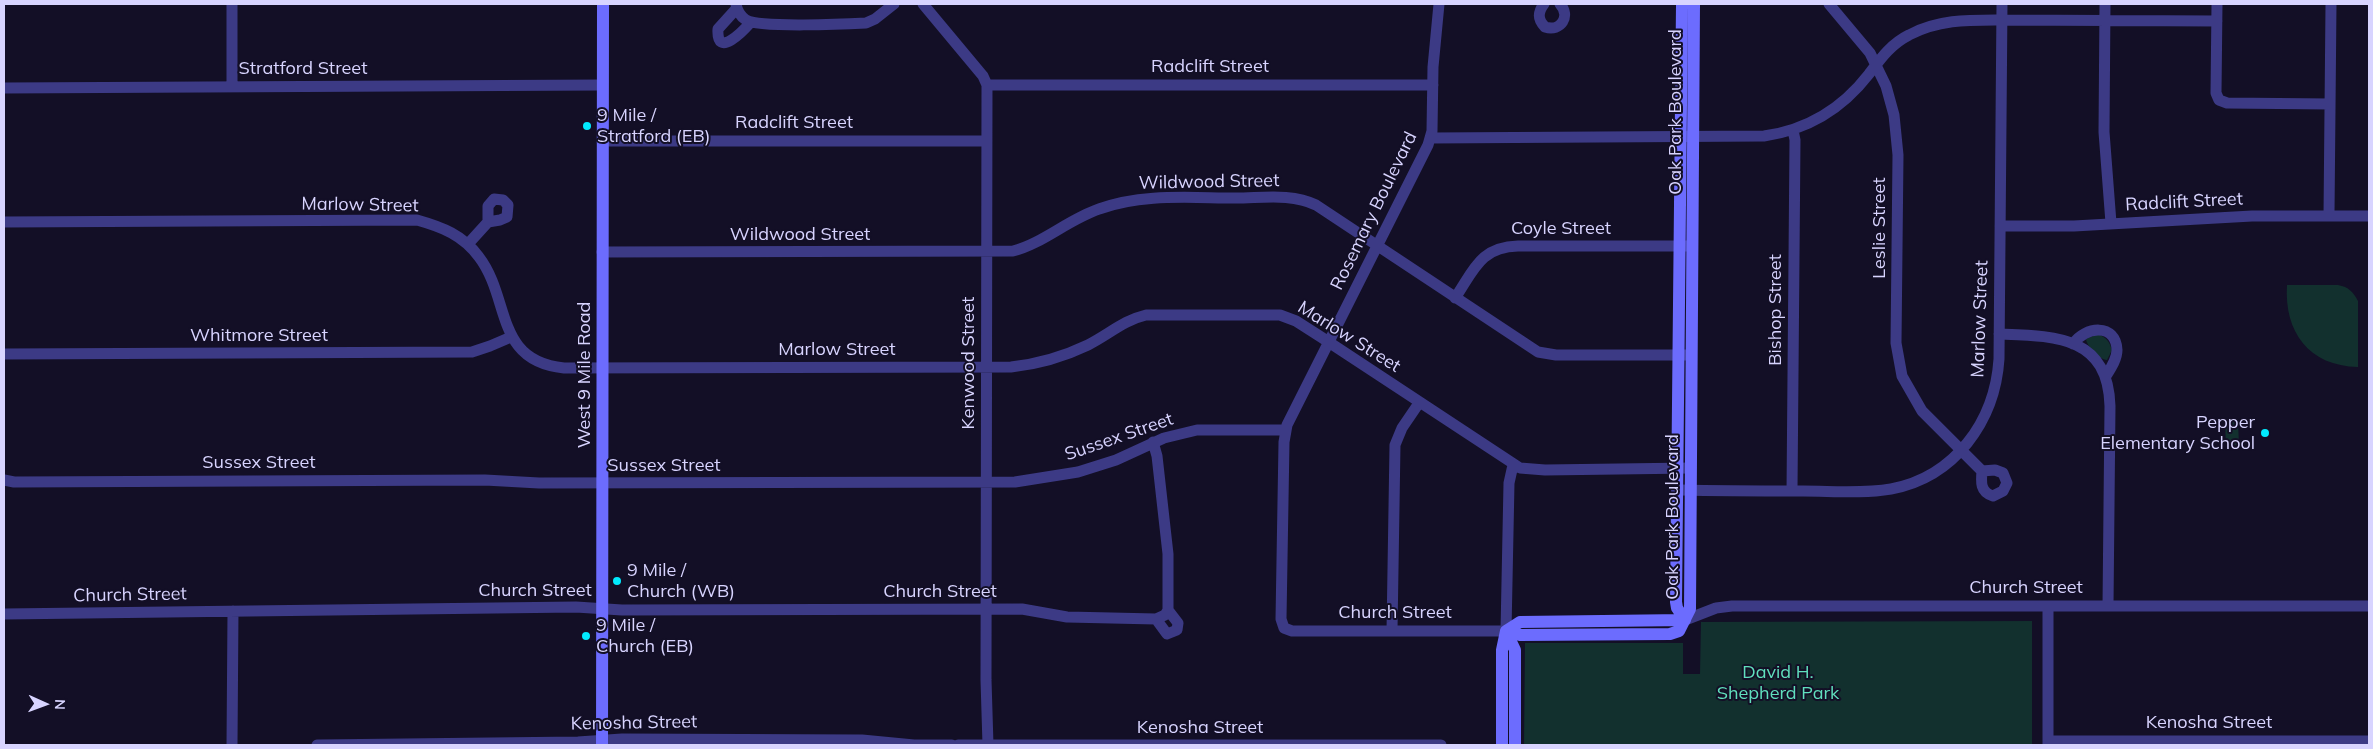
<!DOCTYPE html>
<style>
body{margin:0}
#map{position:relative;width:2373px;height:749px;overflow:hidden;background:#130f26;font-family:Mulish,sans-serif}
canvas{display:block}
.frame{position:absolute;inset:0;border:5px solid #d8d4ff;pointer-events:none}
.north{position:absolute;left:20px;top:679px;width:50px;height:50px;-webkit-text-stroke:4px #130f26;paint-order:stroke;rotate:92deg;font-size:14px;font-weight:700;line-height:20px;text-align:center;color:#d8d4ff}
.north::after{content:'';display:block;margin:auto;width:18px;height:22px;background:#d8d4ff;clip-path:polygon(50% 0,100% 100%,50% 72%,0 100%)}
</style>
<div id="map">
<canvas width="2373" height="749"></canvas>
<div class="frame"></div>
<div class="north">N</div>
</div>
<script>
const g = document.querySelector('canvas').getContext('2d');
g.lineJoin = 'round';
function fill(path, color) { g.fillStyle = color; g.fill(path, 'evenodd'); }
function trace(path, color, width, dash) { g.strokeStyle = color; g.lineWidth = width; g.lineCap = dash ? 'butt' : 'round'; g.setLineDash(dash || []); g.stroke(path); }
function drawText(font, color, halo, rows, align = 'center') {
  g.font = font + ' Mulish,sans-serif'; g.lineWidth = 4; g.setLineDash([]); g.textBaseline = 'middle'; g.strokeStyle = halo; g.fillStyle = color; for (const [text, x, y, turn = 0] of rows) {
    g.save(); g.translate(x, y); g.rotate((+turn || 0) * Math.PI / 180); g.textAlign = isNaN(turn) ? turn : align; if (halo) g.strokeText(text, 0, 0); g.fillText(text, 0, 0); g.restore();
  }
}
const green = new Path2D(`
 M2287 285H2338C2349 287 2353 292 2358 301V367C2309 366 2284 332 2287 285Z
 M2098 334C2107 338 2109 341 2112 350L2107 360C2099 359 2087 347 2086 339Z
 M2225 422H2238L2239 445 2226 446Z
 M2032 621V745H1524L1525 643H1683V674H1700L1701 622Z`);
const street = new Path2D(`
 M736 4C737 10 740 16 746 20 759 28 847 24 866 23L875 19 894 4
 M923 4 983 76 987 85 986 680 988 745
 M1439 4 1433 67 1432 131 1428 145 1287 425 1284 442 1281 619 1284 628 1292 631H1506L1509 483 1513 465
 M1544 4C1538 12 1537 19 1545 27 1561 32 1571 16 1560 4
 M1829 4 1870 53 1886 86 1894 115 1898 155 1896 343 1902 376 1922 411 1982 471C1981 482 1980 492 1993 496L2003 491 2007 483 2003 473 1995 470 1982 471
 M2105 4 2104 132 2111 223
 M2217 4 2216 93 2219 100 2227 103 2330 104
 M737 8 718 29C716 60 744 30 751 22
 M987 85H1433
 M232 86V4
 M4 88 602 85
 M1431 138 1764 136C1807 130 1842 109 1869 74 1881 58 1891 44 1909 35 1939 19 1970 20 2002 20L2217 21
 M602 141H987
 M2329 215 2331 4
 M4 222 417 220C442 227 463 235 479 257 511 299 494 361 564 368L1011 367C1039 364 1063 357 1088 345 1108 335 1124 320 1146 315H1280L1296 321 1321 337 1520 468 1545 470 1691 468
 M2000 226H2074L2252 216H2369
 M468 244 488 222 500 220 507 217 508 205 503 200 494 199 488 206V222
 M602 252 1013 251C1042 244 1069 219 1099 209 1142 193 1191 198 1236 198 1262 198 1292 193 1316 205L1538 352 1556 355H1687
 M1455 298C1474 270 1480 247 1518 246H1689
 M1999 334C2054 336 2108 335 2110 406L2108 606
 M2073 344C2085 326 2116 323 2117 350 2117 359 2111 368 2106 376
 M4 354 472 352 490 346 511 337
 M4 480 14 482 485 480 539 483 1015 482 1078 472 1116 460 1164 438 1197 430H1286
 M1681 490C1722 491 1763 491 1803 491 1832 491 1862 494 1891 489 1955 477 1995 421 1999 359L2002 4
 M1792 491 1795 140 1793 130
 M4 614 576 607 622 610 1022 609 1067 617 1156 619 1165 615 1168 610V554L1157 456 1153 442
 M1156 619 1167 634 1177 630 1178 623 1168 610
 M1685 620 1716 608 1732 606H2369
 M1392 631 1395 445 1402 428 1419 403
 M2048 741H2369
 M232 745 233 611
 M317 745 578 742 622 739 862 740 914 745H952
 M958 745H1441
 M2048 745V606`);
const secondary = new Path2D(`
 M1682 4 1676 602 1677 608 1685 620
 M1506 631 1520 635 1670 634 1679 631 1690 609 1694 4
 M1506 631 1520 622 1685 620
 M1506 631 1515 650V745
 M602 745 603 4
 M1502 745V650L1506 631`);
const markers = [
 [587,126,5,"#01eafe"],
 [2265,433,5,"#01eafe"],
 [617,581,5,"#01eafe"],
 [586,636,5,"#01eafe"]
];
const streetNames = [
 ["Radclift Street",1210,67],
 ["Stratford Street",303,69],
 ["Oak Park Boulevard",1676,112,-90],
 ["Radclift Street",794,123],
 ["Wildwood Street",1209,182,-1],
 ["Radclift Street",2184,202,-3],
 ["Marlow Street",360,205,1],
 ["Rosemary Boulevard",1374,211,-64],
 ["Leslie Street",1880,228,-90],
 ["Coyle Street",1561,229],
 ["Wildwood Street",800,235],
 ["Bishop Street",1776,310,-90],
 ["Marlow Street",1980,319,-88],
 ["Whitmore Street",259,336],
 ["Marlow Street",1349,337,32],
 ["Marlow Street",837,350],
 ["Kenwood Street",969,363,-90],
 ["West 9 Mile Road",585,375,-90],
 ["Sussex Street",1119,437,-19],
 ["Sussex Street",259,463],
 ["Sussex Street",664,466],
 ["Oak Park Boulevard",1673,517,-90],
 ["Church Street",2026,588],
 ["Church Street",535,591],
 ["Church Street",940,592],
 ["Church Street",130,595,-1],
 ["Church Street",1395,613],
 ["Kenosha Street",634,723,-1],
 ["Kenosha Street",2209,723],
 ["Kenosha Street",1200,728]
];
const poiNames = [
 ["9 Mile /",597,116],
 ["Stratford (EB)",597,137],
 ["Pepper",2255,423,"right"],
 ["Elementary School",2255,444,"right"],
 ["9 Mile /",627,571],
 ["Church (WB)",627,592],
 ["9 Mile /",596,626],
 ["Church (EB)",596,647]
];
const parkNames = [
 ["David H.",1778,673],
 ["Shepherd Park",1778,694]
];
fill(green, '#12302e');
trace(street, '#3c3a85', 11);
trace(secondary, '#6c6cfe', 12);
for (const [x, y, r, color] of markers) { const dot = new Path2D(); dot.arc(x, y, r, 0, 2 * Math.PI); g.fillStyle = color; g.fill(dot); trace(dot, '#130f26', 2); }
drawText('18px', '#d8d4ff', '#130f26', streetNames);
drawText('18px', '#d8d4ff', '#130f26', poiNames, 'left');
drawText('18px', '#60dfbd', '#130f26', parkNames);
</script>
